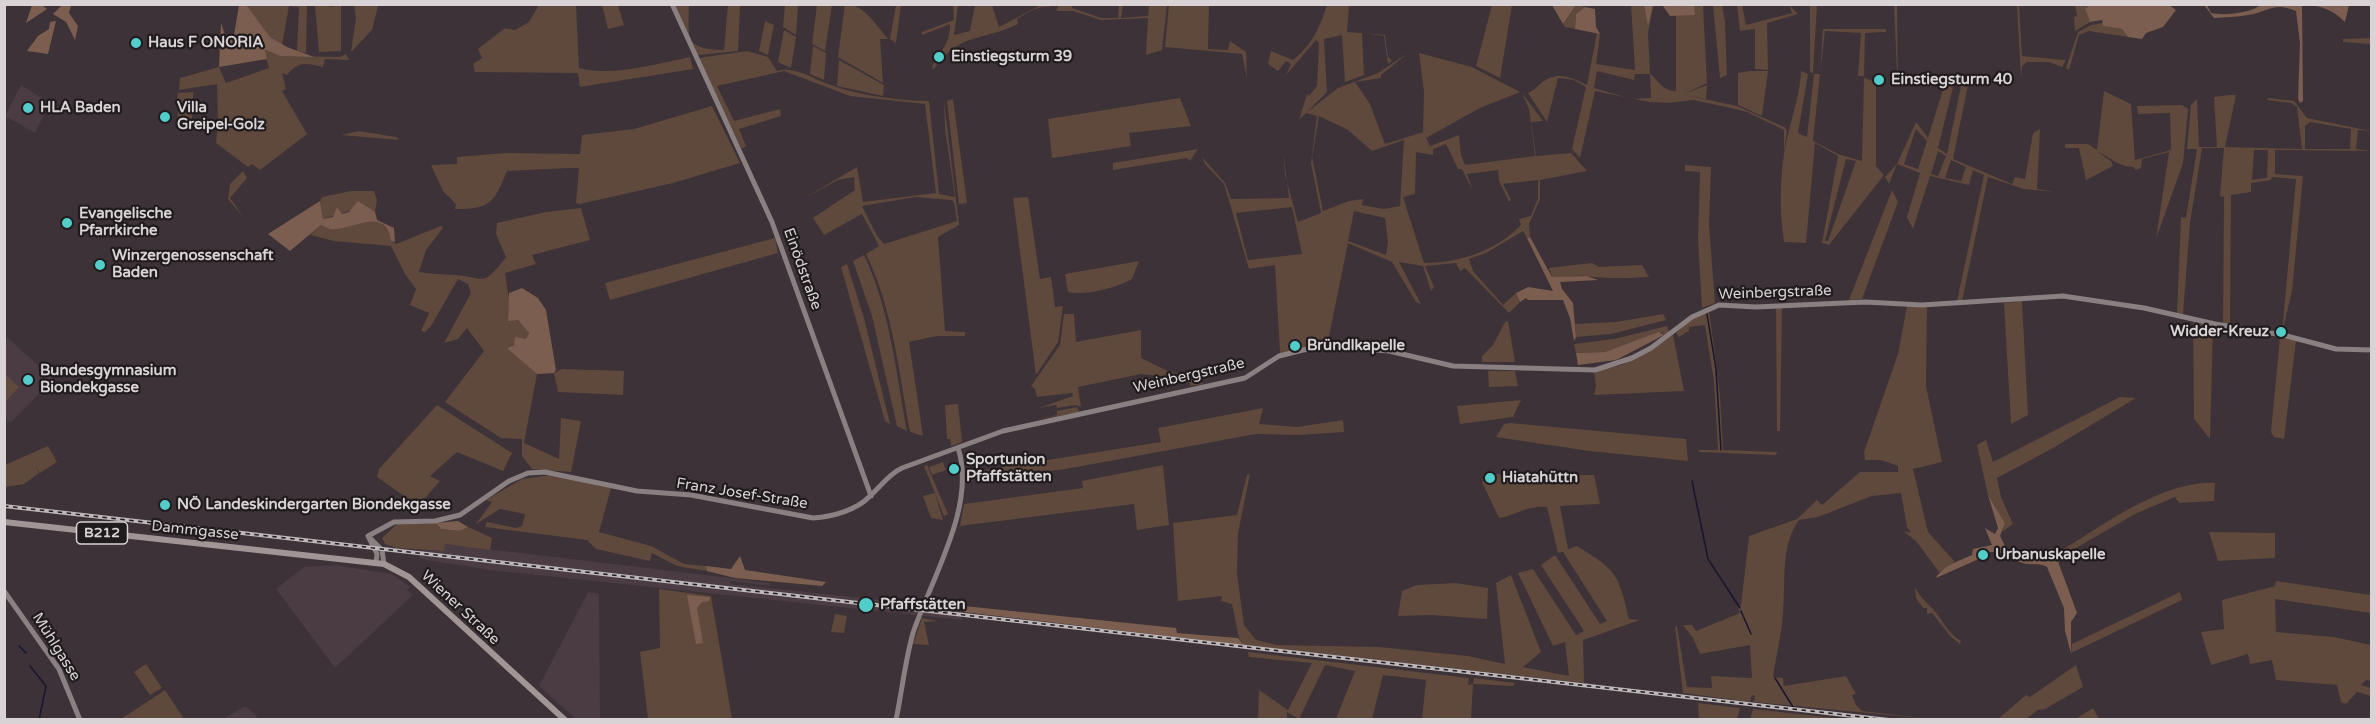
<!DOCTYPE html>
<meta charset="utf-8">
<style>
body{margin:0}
#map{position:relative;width:2376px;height:724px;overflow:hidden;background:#3c3237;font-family:"Varela Round",sans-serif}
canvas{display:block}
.frame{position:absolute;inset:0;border:6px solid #dad3d6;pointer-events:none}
</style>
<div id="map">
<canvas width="2376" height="724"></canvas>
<div class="frame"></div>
</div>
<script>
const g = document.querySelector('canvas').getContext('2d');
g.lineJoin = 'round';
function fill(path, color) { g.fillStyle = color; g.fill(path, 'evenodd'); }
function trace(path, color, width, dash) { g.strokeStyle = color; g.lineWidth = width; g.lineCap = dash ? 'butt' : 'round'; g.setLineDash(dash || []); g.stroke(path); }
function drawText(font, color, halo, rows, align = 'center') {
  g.font = font + ' "Varela Round",sans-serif'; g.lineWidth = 4.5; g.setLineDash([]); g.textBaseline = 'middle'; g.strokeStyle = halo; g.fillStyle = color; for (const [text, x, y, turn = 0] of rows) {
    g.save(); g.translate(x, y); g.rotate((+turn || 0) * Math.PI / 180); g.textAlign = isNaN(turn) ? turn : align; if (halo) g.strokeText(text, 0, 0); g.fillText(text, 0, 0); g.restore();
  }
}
const built = new Path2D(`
 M21 85 50 103 35 133 5 116Z
 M8 338 52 378V381L10 423 5 418 4 341Z
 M445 544 681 572 770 583V586L730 581V584L929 605 963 612 962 620 490 570 420 559 419 550 437 551Z
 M335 565 392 574 410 587 407 590 413 595 335 668 276 589 304 567Z
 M588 592 599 594 600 719H576L539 686Z
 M243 707H247L259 719H223Z`);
const green = new Path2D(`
 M845 4C864 4 876 25 888 39H880L883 83 838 57Z
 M246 5H307L306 53 297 51 299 7 289 6 282 45 270 37Z
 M310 5H329V7L341 5V51L319 52 315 6Z
 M354 5 378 6 372 30 351 52 356 18Z
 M576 5 579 68C613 77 655 64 690 57L693 69 580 87 578 73 475 72 473 64 482 58 478 49 505 28 515 30 529 22 539 5Z
 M602 5H618L624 25 608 29Z
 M675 5H689C688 41 686 49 724 50L728 5 740 6 738 51 698 55Z
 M785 5H798L796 35 783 27Z
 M817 5H832L825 51 812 44Z
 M896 5H901L896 43 890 39Z
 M953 5H958L954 35 970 31 975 5H992L999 27 1041 5H1049L1050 7C1038 5 1027 13 1017 19L1018 24C979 43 963 30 933 70L932 67C941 49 950 45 950 24L922 35V32L954 20Z
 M1059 5H1072V8L1101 18H1118L1119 5H1123L1121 18 1148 16 1149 5H1167L1162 50 1146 55 1148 18 1101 20 1073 11H1056Z
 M1169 5H1209L1208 49 1228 50 1230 41 1246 52 1247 78 1242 54 1165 47Z
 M1327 5H1349L1347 32 1385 35 1388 57 1392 61 1388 64 1384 36 1362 33 1364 75 1345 82 1342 35 1324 39 1327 92 1299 120 1307 94 1309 96 1317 86 1319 43 1316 40 1286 75 1291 64 1286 61 1278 71 1268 64 1271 51 1293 60C1312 45 1320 27 1327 5Z
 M1492 5H1512L1500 78 1476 66Z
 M1576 5 1585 7 1576 14 1575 29 1565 27 1563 24Z
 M1631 5H1644L1648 24 1653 5H1693L1690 15H1694V5H1703L1707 83 1684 94 1707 85 1706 99 1685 95 1737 106 1784 127 1787 130 1784 152V130L1747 112 1731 108 1693 100 1669 103 1649 102 1595 91 1580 158 1572 149 1586 87 1574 80 1558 78 1547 122 1528 93C1535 90 1538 85 1544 81 1558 71 1573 78 1587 85L1597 33 1600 34 1596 64 1635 70ZM1659 5 1672 6 1676 15V91C1663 91 1659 81 1650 74L1648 33 1653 7ZM1597 71 1634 80 1635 74H1650L1651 98 1632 99 1594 88Z
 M1713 5H1722L1725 22 1727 75 1720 78Z
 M1737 5H1742L1746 25 1792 13 1789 5 1798 14 1767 23 1768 70 1755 69V29L1740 31Z
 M1810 5H1817L1813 73 1810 72Z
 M1894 5H1897L1898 96Z
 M2017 5H2019L2022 56 2066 60 2062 67 2049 62H2027L2022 66 2021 78Z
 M2075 5H2090L2085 9 2090 22 2075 31 2074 17 2077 16Z
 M765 21 774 25 768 55 759 51Z
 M2103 23V26L2122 29 2128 37 2089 31 2079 35 2069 70 2066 68 2078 32 2091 25Z
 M1823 29H1886V32L1865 33 1864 76H1858L1861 33 1825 31 1820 73Z
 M784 30 796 37 791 68 778 62Z
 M2371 38V44L2343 42V39Z
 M813 46 826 53 824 80 810 74Z
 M264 50 280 56 340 57 346 54 349 60 325 59 323 67C305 63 299 61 287 75L282 73 286 89 282 91 307 134 260 170 252 164 248 167 216 143 218 123 217 84 179 90 180 78 219 67 226 83 269 68Z
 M747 51 768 57 777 71C791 67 805 74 818 80 853 95 891 100 929 101L939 194 955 197 945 129 944 101 959 225 938 237 945 331 965 332V336H937L909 342 923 436 910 432C899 373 893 309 866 254L879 246 862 214 824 235 813 218 855 190 854 177 838 180 801 200 857 167 863 202 936 193 925 104 850 96 784 71 717 86 734 121 780 109 781 116 739 129 746 146 742 149 699 63 700 58 705 57ZM915 197 951 200 954 202 957 221 884 244 877 236 862 206Z
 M1408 53 1381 75V78L1355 82 1370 104 1385 144 1423 132 1424 92 1419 53 1472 67 1520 92 1480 108 1426 138 1430 146 1459 135 1461 155 1465 165 1535 156 1529 109 1522 93 1543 121 1531 122 1536 156 1571 153 1587 171 1540 180V199L1529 224 1530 237 1527 238 1523 231 1486 253 1469 259 1473 271 1503 305 1516 293 1520 302 1509 313 1465 268 1460 271 1456 263 1425 266 1434 287 1431 291 1423 266 1399 262 1421 304 1416 302 1392 262 1348 243 1327 346 1280 353 1275 265 1249 269 1224 184 1205 164 1202 157 1225 183 1231 199 1289 198 1283 152 1285 175 1298 222 1321 213 1311 163 1317 116 1306 113 1338 88 1378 73ZM1319 116 1348 130 1372 151 1404 140 1400 206 1384 209 1362 205 1363 199 1349 201 1323 211 1312 157ZM1446 144 1458 169H1462L1473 191 1467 174 1498 170 1499 181 1509 202 1511 200 1503 184 1538 180V198L1531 216 1519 219 1521 225C1496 251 1459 263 1424 263L1403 197 1415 194 1416 152 1433 155V149ZM1292 207 1302 254 1248 260 1236 213ZM1354 211 1385 218 1388 242 1386 255 1348 241Z
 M839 60 884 85 883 96 837 86Z
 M1750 71H1768L1762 116 1738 105V73Z
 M1801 71 1808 74 1798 133 1807 137 1814 74H1820L1813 141 1838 154 1862 161 1864 78 1876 82V166L1884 175 1829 245 1822 243 1838 156 1815 143 1806 243 1784 242C1778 205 1780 162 1790 126 1795 107 1800 91 1801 71ZM1846 159 1856 161 1828 241H1825Z
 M1969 80 1953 159 2012 184 2015 177 2025 179 2033 133 2040 129 2037 189 2055 192 2024 189 1988 177 1962 301H1957L1984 175 1973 170 1969 185 1930 176 1913 229 1907 217 1920 173 1897 164 1889 184 1885 177 1897 164 1916 122 1928 138 1944 86 1954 83 1938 148 1947 154 1962 81ZM1916 129 1927 141 1918 169 1904 164ZM1938 151 1946 156 1938 176 1931 174ZM1951 160 1966 167 1961 181 1945 178Z
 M2104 91 2131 104 2135 160 2171 150 2170 113 2138 114 2137 106 2182 105 2188 109 2183 163 2156 239 2169 152 2142 159 2141 168 2136 170 2133 167C2118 167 2111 157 2098 152L2111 161 2113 166 2086 180 2079 148H2065V144H2088L2097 150Z
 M193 92 194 107 190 128 176 125 179 106 176 104 178 93Z
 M2229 95H2236L2225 147 2302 149 2297 107 2291 103 2267 100 2268 98 2294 101 2307 118 2371 131 2358 130 2356 149 2371 151 2275 150V174L2303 176 2292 291 2282 333 2296 179 2272 177 2271 180 2251 183V192L2231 195 2230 325 2223 324 2224 197 2220 196 2224 148H2202L2190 223 2183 315 2177 313 2181 217 2186 218 2197 149H2187L2191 105 2197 99 2199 147H2217L2214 97ZM2310 122 2351 129 2350 149H2305V126ZM2254 150H2268L2267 178 2252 180Z
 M1180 98 1191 126 1129 133 1131 146 1052 158 1048 119Z
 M953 99 967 203 959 204 947 101Z
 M712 106 740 163 673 183 580 204 576 203 579 168H569L507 171C494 202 492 209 455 209L456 204 443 191 431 165 457 164V157L505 153 580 154 582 135 634 129Z
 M359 131 396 137 399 140 341 135Z
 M1198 149 1190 161 1187 158 1113 170V163Z
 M1685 165 1711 167 1709 225 1715 303 1702 308 1698 239 1700 172 1685 171Z
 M243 171 247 178 230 198 244 218 228 199 230 184Z
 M1892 190 1898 202 1862 299 1849 300Z
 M351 191H374L377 200 375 212 363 207 323 219 320 201 322 197Z
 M1028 197 1040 279 1051 277 1055 307 1063 306 1058 342 1036 375 1013 198Z
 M581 208 590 240 532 255 536 264 505 273 509 299 508 320H518L529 333 527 339 508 347 537 374 524 443 559 459 561 418 581 421 571 472 532 469 522 456V439L501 438 445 402 484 351 467 328 458 339 444 343 471 293 468 284 458 279 431 326 425 332 421 331 429 313 410 305 416 289 405 274 391 246 334 241 310 235 321 225C342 234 386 203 391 241L396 244 441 226 443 228 426 250 419 272C431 274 442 274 453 275 485 276 481 290 506 257L496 234 497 223 546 212Z
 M775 238 778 253 610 300 605 283Z
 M864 255C890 309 896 372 907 431L897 426 872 316 853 261Z
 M1139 261 1132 279C1117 288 1084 296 1068 292L1065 274Z
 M1592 263 1599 267 1642 265 1649 277C1627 278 1608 279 1586 276 1575 275 1564 278 1552 277L1549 268Z
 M847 264 864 318 890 424 885 421 841 267Z
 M2022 301 2028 415 2011 424 2004 303Z
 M1907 306H1927L1926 386 1942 462 1913 469 1928 532 1955 562 1939 572 1916 541 1903 531 1911 533 1907 527 1901 493 1872 496 1818 517 1799 520C1780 546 1786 582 1783 612 1782 634 1776 655 1773 677L1783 678 1784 686 1846 676 1856 694 1852 695 1856 705 1862 711 1931 719 1754 702 1755 696 1752 695 1750 702 1683 693 1675 627 1677 626 1687 687 1712 688 1711 676 1752 678 1750 645 1700 654 1693 638 1683 625H1692L1696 631 1740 613 1738 608 1741 605 1749 536 1797 519 1817 500 1822 505 1860 472H1898V466L1881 460H1865L1864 452 1898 354Z
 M1782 307 1780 431H1777L1776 308Z
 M1709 310 1720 395 1723 450 1777 452 1776 455 1699 452V450H1718L1714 382 1705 325 1689 327V331L1679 337 1676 333 1693 318Z
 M1064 314H1074L1076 342 1141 330V358L1168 371 1199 379 1203 384 1191 386 1190 383H1180L1175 378 1141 374 1078 387 1081 407 1075 405 1057 408 1056 405 1039 408 1073 396 1072 393 1037 397 1035 389 1031 386 1060 345Z
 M1663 314 1666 320 1611 334 1576 337 1575 324 1616 322Z
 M1508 321 1515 362H1482V356L1493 345 1505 322Z
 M2193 322 2213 326 2210 439 2194 419Z
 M1667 326 1669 331 1664 335 1662 332 1605 352 1576 353 1574 344 1614 339Z
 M1673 335 1684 391 1594 395 1596 386 1594 371 1622 365Z
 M2280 337 2296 341 2284 439 2274 437 2271 432Z
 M562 369 624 371 623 395 558 392 554 373Z
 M1488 371H1515L1518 386 1489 387Z
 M5 374 19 387 5 402H4Z
 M2120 397 2136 398 2053 448 1997 478 2001 497 2013 524 2002 532 2005 523 1988 495 1977 445 1986 440 1993 462Z
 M1521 400 1513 417 1460 424 1457 406Z
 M958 404 962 442 951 446 950 439H947L945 405Z
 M437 405 512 453 503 471 457 452 430 476 440 481 418 506 377 477 379 469Z
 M1077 407 1079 412 1037 420 1057 415V411Z
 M1263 408 1259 424 1297 427 1343 420 1344 432 1299 435 1256 434 1066 469 968 481 972 472 1161 442 1158 428Z
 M1510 423 1686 439 1688 461 1589 451 1496 437 1504 424Z
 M48 446 57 462 40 473 36 467 39 473 24 484 5 487V465Z
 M943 462 946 470 932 475 929 467Z
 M927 465 948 514 944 516 935 494 943 520 931 518 923 496 935 493 924 466Z
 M1163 465 1169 525 1137 530 1134 504 960 526 964 504 1083 488 1082 481Z
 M1250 474 1238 533 1237 574 1244 625 1256 640 1277 645 1379 647 1468 656 1505 664 1496 583 1511 575 1541 652 1523 667 1569 676 1565 642 1553 646 1518 573 1533 569 1576 635 1584 631 1541 565 1555 555 1600 624 1607 621 1563 552 1558 553 1547 507C1528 505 1517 515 1499 518L1482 482 1490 474 1594 475 1600 504 1560 506 1568 549 1577 546C1616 570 1619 574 1629 619L1640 620 1583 640 1584 683 1244 645 1239 638 1232 604 1221 601 1222 596 1178 601 1173 523 1237 515 1247 475Z
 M552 475 611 488 599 532 651 546 684 564 706 566 707 571 677 566 652 553 650 561 596 549 587 540 485 527 487 522 516 528 522 526 525 514 500 509 476 524 492 502 486 500 522 479Z
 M2215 483 2214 501 2179 503 2175 497 2135 514 2057 559 2059 552C2102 526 2163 480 2215 483Z
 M436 523 441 529 459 531 468 527 492 538 490 550 445 544 444 551 397 548 385 544 382 538 397 524Z
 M2209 532 2275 533V558L2218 561Z
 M2276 581 2371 595V613L2275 599 2276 632 2334 637 2371 645V681L2366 680 2361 685 2371 688V696L2357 692 2346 704 2341 702 2337 685 2276 680 2272 660 2250 664 2248 654 2211 665 2201 632 2224 629 2222 600 2275 586Z
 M1456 583 1488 588 1487 619 1431 615 1398 616 1402 591 1417 585Z
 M1915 587C1920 597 1925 601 1933 609 1943 620 1947 633 1961 641L1960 644 1951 637 1932 613 1927 614V608H1923L1916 598Z
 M659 589 711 596 732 719H648L640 652 660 648Z
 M2180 592 2182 600 2071 653 2072 644Z
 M835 614 847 616 844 633 831 632Z
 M922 618 937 621 924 622 929 645 913 644Z
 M1248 652 1469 678 1468 685 1473 684 1474 678 1515 683 1513 686 1473 684 1471 719H1422L1426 680 1383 675 1372 719H1336L1355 671 1325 665 1299 719 1287 712V719H1258L1259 690 1288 710 1312 663 1249 657Z
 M146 664 162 688 150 695 134 672Z
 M2076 665 2083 687 2045 709 2038 710 2026 719H1998L2026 695 2030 697Z
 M165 690 184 719H121Z
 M1698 703 1740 708 1737 719H1699Z
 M2093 708 2099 719H2074L2077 718Z
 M1753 709 1843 719H1750Z`);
const forest = new Path2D(`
 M32 5H42L47 9 26 23Z
 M62 5H71L69 13 78 26 75 40 66 22 53 14Z
 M239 5 247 6 270 37 287 47 314 57 280 56 265 50 267 59 219 67 221 23 225 35H234Z
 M1552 5H1576L1563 24Z
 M1644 5H1694L1695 15 1670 16 1663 6 1653 5 1648 26Z
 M2169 5 2176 10 2163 27 2146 33 2142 39 2128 37 2122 29 2103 26 2102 20 2090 22 2085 9 2090 5Z
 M2204 5H2207L2211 13C2225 16 2250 13 2261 5H2349L2345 22C2332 9 2320 5 2302 5L2303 101 2300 103 2298 99 2300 43 2296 11C2274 1 2268 12 2248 15 2237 17 2225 17 2214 18Z
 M1585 7 1595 9 1596 27 1600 34 1575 29 1576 14Z
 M56 21 48 54 27 51 38 36 49 29 50 22Z
 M320 201 323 219 333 217 337 207 342 214 349 212 358 201 375 212 377 220 394 228 395 242 391 241C386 204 349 232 330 229 327 228 324 226 321 225L290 251 268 234Z
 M1530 237 1552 277 1587 276 1598 280 1560 282 1562 289 1573 303 1576 337 1574 341 1570 318 1563 300H1528L1526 298 1520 302 1516 293 1528 287 1553 291 1527 238Z
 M522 288 538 298 546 310 556 370 554 373 537 374 507 348 514 345 515 337 526 339 529 333 518 320 508 321 509 293Z
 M1659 332 1664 335 1616 360 1578 365 1576 353 1605 352Z
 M1988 495 2005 523 2000 536 2006 548 2027 560 2051 548 2059 552 2056 556 2077 613 2071 622V653L2065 631 2064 608 2047 567C2038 562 2031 566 2023 563 2004 557 2005 549 1983 553L1981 558 1936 578C1942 566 1959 561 1972 555L1973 549 1992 545 1985 528 1995 534 1998 528Z
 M458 521 468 527 459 531 441 529 436 523Z
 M740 556 745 570 826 582 822 586 735 578 707 571 706 566 731 569Z
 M687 595 710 597 709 601 702 602 697 608 703 643 696 644Z
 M964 606 1176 628 1177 633 1238 638 1244 645 963 612Z`);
const stream = new Path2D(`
 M1707 314 1716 369 1721 450
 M1692 481 1708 559 1740 608
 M1741 611 1751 634
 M19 646 26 653
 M30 666 46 686 39 720
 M1775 678 1793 707`);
const secondary = new Path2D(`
 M672 4 772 222 871 496
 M368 536 394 522 435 521 460 515 509 481 528 473 545 472 637 491 691 495 813 518C832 517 857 510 870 496 881 486 889 474 902 468L1003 431 1245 378 1279 356 1303 350 1327 347 1389 351 1453 366 1595 370 1632 358 1651 348 1692 317 1719 305 1756 307 1865 302 1922 305 2063 296 2144 308 2215 324 2283 335 2336 349 2372 350
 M368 536 382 550 384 564
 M368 536 377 554 376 563
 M4 591 59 669 80 720
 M896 720C902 691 905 661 913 633 931 579 977 505 958 448`);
const primary = new Path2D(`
 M4 522 384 564 409 577 565 720`);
const rail = new Path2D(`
 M4 506 1889 720`);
const markers = [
 [136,43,6,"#53cdca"],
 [939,57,6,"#53cdca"],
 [1879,80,6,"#53cdca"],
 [28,108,6,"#53cdca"],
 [165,117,6,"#53cdca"],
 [67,223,6,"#53cdca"],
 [100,265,6,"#53cdca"],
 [2281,332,6,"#53cdca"],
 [1295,346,6,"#53cdca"],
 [28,380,6,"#53cdca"],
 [954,469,6,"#53cdca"],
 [1490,478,6,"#53cdca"],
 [165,505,6,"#53cdca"],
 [1983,555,6,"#53cdca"],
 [866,605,8,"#53cdca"]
];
const shields = [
 [102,533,51]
];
const shieldNames = [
 ["B212",102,533]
];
const poiNames = [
 ["Haus F ONORIA",148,43],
 ["Einstiegsturm 39",951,57],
 ["Einstiegsturm 40",1891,80],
 ["HLA Baden",40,108],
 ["Villa",177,108],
 ["Greipel-Golz",177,125],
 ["Evangelische",79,214],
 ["Pfarrkirche",79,231],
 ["Winzergenossenschaft",112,256],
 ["Baden",112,273],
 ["Widder-Kreuz",2269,332,"right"],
 ["Bründlkapelle",1307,346],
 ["Bundesgymnasium",40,371],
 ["Biondekgasse",40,388],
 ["Sportunion",966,460],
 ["Pfaffstätten",966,477],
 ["Hiatahüttn",1502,478],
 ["NÖ Landeskindergarten Biondekgasse",177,505],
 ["Urbanuskapelle",1995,555],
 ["Pfaffstätten",880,605]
];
const streetNames = [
 ["Einödstraße",802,269,70],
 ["Weinbergstraße",1775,293,-2],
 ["Weinbergstraße",1189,376,-13],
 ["Franz Josef-Straße",742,494,9],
 ["Dammgasse",195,531,6],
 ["Wiener Straße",460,608,43],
 ["Mühlgasse",56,647,58]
];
fill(built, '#4b3b43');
fill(green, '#5f483c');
fill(forest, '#7b5e4f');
trace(stream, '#18162d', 1.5);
trace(secondary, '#8a8081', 5);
trace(primary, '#a19595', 6);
trace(rail, '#beb7ba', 4);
trace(rail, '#201b1d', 1.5, [4.5]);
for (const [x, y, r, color] of markers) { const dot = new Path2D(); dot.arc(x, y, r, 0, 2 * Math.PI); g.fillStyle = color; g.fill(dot); trace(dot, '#201b1d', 2); }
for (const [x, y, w] of shields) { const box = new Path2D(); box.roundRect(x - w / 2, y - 11, w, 22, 4.5); g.fillStyle = '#201b1d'; g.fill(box); trace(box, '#dad3d6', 1.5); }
drawText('bold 14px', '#dad3d6', null, shieldNames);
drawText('bold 15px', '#dad3d6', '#201b1d', poiNames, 'left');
drawText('15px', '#dad3d6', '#201b1d', streetNames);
</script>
